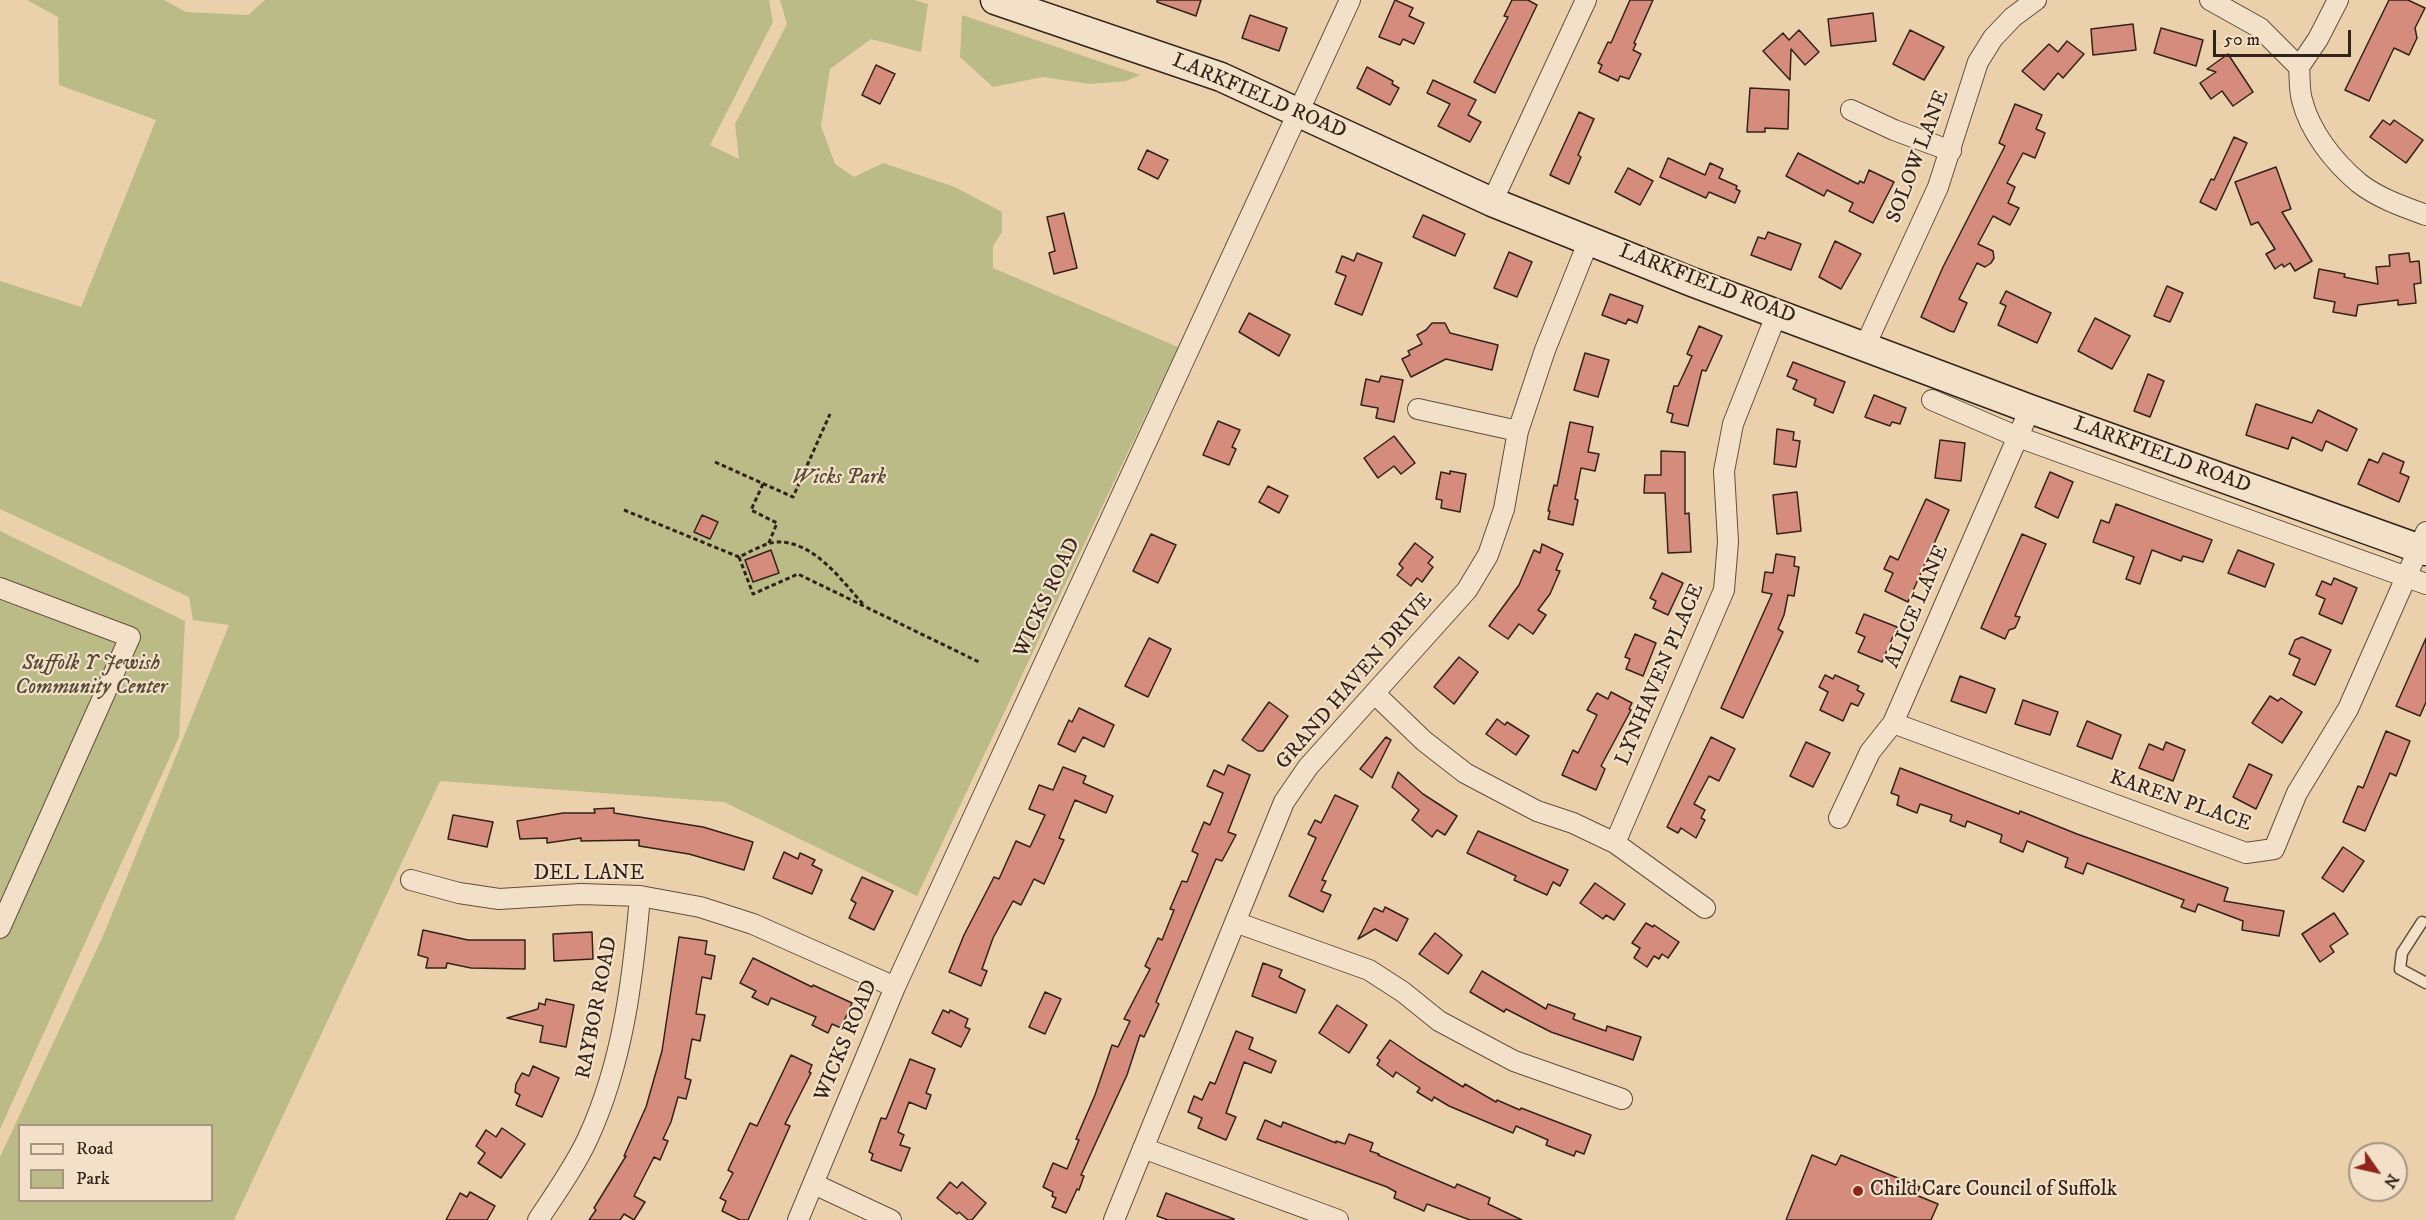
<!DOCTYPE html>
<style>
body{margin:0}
#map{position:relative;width:2426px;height:1220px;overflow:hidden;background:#ebd1ab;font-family:"IM FELL DW Pica",serif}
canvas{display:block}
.legend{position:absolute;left:18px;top:1124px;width:195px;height:78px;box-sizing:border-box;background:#f2e1c8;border:2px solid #a69582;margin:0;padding:8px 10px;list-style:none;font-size:18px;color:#33221a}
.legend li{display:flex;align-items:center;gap:12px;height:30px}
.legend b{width:30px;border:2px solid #a69582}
.north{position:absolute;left:2348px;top:1142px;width:60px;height:60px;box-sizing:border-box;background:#f2e1c8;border:2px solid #a69582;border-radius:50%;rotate:124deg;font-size:16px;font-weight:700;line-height:24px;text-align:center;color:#33221a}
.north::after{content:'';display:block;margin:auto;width:21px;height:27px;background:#8f2418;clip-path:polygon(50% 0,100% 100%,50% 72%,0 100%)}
.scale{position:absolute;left:2213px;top:30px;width:138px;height:27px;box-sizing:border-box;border:3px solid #33221a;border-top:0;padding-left:8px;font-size:18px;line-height:21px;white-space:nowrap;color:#33221a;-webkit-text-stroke:4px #f2e1c8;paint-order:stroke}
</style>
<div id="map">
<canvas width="2426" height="1220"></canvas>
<ul class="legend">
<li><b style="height:8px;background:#f2e1c8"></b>Road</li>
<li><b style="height:16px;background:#babb87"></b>Park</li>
</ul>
<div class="north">N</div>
<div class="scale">50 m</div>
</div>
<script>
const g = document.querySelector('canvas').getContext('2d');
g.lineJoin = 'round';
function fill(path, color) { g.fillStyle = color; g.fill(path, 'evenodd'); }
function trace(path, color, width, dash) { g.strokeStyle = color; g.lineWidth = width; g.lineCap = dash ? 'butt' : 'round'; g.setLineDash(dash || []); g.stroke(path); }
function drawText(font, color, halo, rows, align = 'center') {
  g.font = font + ' "IM FELL DW Pica",serif'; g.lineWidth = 4.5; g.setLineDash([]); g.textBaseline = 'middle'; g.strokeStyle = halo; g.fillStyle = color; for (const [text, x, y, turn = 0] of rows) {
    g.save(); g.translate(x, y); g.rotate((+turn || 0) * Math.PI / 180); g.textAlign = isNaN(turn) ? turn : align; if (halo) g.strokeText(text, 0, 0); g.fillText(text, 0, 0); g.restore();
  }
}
const green = new Path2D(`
 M27 0H164L186 12 248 15 265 0H769L773 22 710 145 739 159 735 124 787 24 780 0H915L928 4 921 52 871 39 830 69 821 126 835 164 854 177 883 163 955 187 1002 212V232L993 246V268L1178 347 917 896 724 802 440 781 234 1220H0V1157L103 936 229 625 193 620 189 597 0 509V281L81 307 156 120 59 85 58 17ZM20 1126H212V1200H20Z
 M962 15 1140 75 1126 81 1090 84 1043 77 993 87 960 57Z
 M0 531 185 621 179 737 0 1129Z`);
const building = new Path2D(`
 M1157 0H1201L1196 16 1157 2Z
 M1395 0 1413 8 1409 16 1424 23 1414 44 1403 39 1400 45 1379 37Z
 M1512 0H1528L1537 5 1495 93 1474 82 1508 17 1504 16Z
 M1630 0H1653L1634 43 1636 44 1633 50 1641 54 1629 79 1620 76 1618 81 1599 72 1602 65 1598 63 1608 42 1611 43Z
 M2389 0H2408L2425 8 2415 28 2417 38 2409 55 2394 48 2369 101 2345 90Z
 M1873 13 1876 41 1831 46 1828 19Z
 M1250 15 1287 28 1279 51 1242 38Z
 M2133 24 2136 50 2093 55 2091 29Z
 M2161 28 2203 40 2196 66 2154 53Z
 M1799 30 1819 52 1805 65 1791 49 1790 80 1763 51 1783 33 1789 40Z
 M1910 30 1944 47 1924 80 1893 64Z
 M2067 41 2084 54 2063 78 2058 73 2044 90 2022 71 2049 44 2058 52Z
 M2228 54 2253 92 2233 106 2222 91 2211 99 2200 83 2216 72 2207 69Z
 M876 65 895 74 880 104 862 95Z
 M1367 67 1393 81 1392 84 1399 88 1390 105 1357 88Z
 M1433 80 1476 100 1468 115 1481 122 1470 142 1438 126 1450 104 1427 93Z
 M1750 88 1789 90 1788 129 1765 128V132H1747Z
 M2015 104 2042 115 2036 129 2045 133 2035 158 2023 153 2007 183 2015 187 2008 203 2019 208 2010 225 1993 216 1978 244 1993 251 1994 258 1991 263 1985 267 1977 263 1959 299 1967 303 1954 332 1950 331 1921 317 1943 267 2005 146 1999 143Z
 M1579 112 1594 119 1578 155 1581 157 1569 184 1550 175Z
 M2383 120 2390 125 2394 120 2423 140 2406 163 2370 137Z
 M2234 137 2247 143 2216 210 2200 202 2211 179 2214 180Z
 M1147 150 1168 160 1158 179 1138 169Z
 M1798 153 1858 184 1860 181 1864 183 1869 170 1894 182 1873 223 1849 211 1853 203 1827 190 1824 196 1786 176Z
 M1668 158 1705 175 1710 163 1723 169 1719 178 1737 186 1736 189 1740 191 1735 203 1709 192 1706 198 1660 177Z
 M2276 167 2291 209 2282 212 2312 261 2295 271 2290 263 2284 267 2282 264 2275 269 2266 254 2275 249 2258 222 2251 225 2235 182Z
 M1628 168 1653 181 1640 205 1615 192Z
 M1064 213 1077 268 1054 274 1049 253 1055 251 1047 217Z
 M1423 215 1465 234 1455 256 1413 237Z
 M1768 232 1801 244 1791 270 1751 255 1758 237 1765 239Z
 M1835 241 1861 254 1841 289 1819 277Z
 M1509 252 1532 262 1517 297 1494 288Z
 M1357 253 1382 263 1362 315 1335 304 1346 276 1336 272 1342 256 1354 261Z
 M2409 253 2410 262 2419 261 2421 283 2414 284 2416 303 2398 305V300L2358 305 2356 316 2333 312 2335 302 2314 298 2319 269 2345 274 2344 277 2378 284 2376 267 2390 266 2389 255Z
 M2167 286 2183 293 2170 322 2154 316Z
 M2006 291 2051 313 2037 343 1998 325 2006 306 2000 303Z
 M1610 294 1643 306 1637 323 1628 319 1626 324 1602 315Z
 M1249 313 1290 335 1279 356 1239 332Z
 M2095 318 2130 336 2112 369 2078 351Z
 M1432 323H1445L1450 333 1498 345 1492 370 1446 359 1411 377 1402 359 1410 355 1408 351 1422 344 1417 335 1426 330Z
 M1699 326 1722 336 1706 371 1702 370 1688 426 1671 422 1673 414 1667 412 1674 386H1678L1692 356 1687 354Z
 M1585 353 1609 360 1598 397 1574 390Z
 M1793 362 1845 382 1833 413 1814 405 1816 399 1793 389 1797 380 1787 376Z
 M2148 374 2164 381 2150 417 2134 411Z
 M1381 376 1403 380 1394 422 1376 418 1378 408 1361 405 1366 379 1379 382Z
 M1874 395 1906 408 1900 424 1892 422 1890 426 1865 417Z
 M2256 404 2312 423 2318 410 2357 429 2347 451 2326 441 2322 451 2292 437 2288 449 2246 435Z
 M1218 421 1240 430 1232 447 1236 449 1229 465 1203 455Z
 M1570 422 1593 427 1588 452 1599 454 1595 471 1581 468 1575 499 1578 500 1573 525 1548 519 1550 511H1548L1554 485 1557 486Z
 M1777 429 1794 432 1793 440 1800 441 1796 467 1774 464Z
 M1394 436 1415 463 1401 474 1394 466 1378 478 1364 458Z
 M1940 440 1965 443 1961 481 1935 478Z
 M1661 451 1685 452V514L1689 513 1691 552 1668 553 1665 493H1644L1645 475H1661Z
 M2383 453 2404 462 2400 473 2409 477 2399 502 2358 484 2369 459 2378 463Z
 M1450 471 1466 474 1460 512 1441 508 1442 500 1436 499 1441 472 1450 474Z
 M2050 472 2073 482 2058 518 2035 507Z
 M1268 486 1288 496 1279 513 1259 502Z
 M1797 492 1801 531 1777 534 1773 495Z
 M1926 499 1949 510 1908 602 1885 591 1893 573 1884 569 1890 556 1898 560Z
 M2116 504 2212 540 2203 562 2183 556 2181 561 2152 550 2140 584 2126 579 2134 557 2093 542 2101 520 2109 523Z
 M702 515 718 522 710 539 694 532Z
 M1151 534 1176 545 1158 583 1133 571Z
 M2022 534 2046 544 2015 616 2020 617 2015 628 2009 630 2005 639 1981 628Z
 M1415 543 1433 557 1428 563 1433 567 1422 582 1417 578 1411 586 1397 575 1403 568 1399 564Z
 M1542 544 1563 554 1556 570 1560 571 1550 594 1538 610 1546 615 1533 634 1519 624 1508 639 1489 626 1519 585 1534 550 1540 553Z
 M771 550 779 573 753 582 745 560Z
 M2238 550 2274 564 2265 587 2228 573Z
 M1776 554 1795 557 1794 566 1799 567 1794 596 1788 595 1784 615 1778 629 1783 632 1743 718 1721 708 1772 594 1762 592 1765 572 1773 573Z
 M1662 573 1683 583 1668 615 1653 608 1656 601 1650 598Z
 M2334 578 2357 588 2342 624 2319 614 2325 599 2316 595 2322 581 2331 585Z
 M1864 614 1897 627 1882 662 1858 652 1865 637 1856 633Z
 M1635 634 1656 643 1643 676 1626 669 1630 659 1625 657Z
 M2302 637 2331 650 2315 685 2293 675 2300 659 2289 654 2295 640Z
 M1149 638 1171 649 1148 697 1125 686Z
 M2426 638V702L2420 716 2396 706Z
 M1459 657 1478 672 1454 704 1434 687Z
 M1825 675 1833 679 1835 675 1859 686 1857 690 1864 694 1858 706 1851 703 1843 721 1820 710 1828 692 1819 687Z
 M1960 676 1995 689 1986 713 1951 701Z
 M1611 692 1632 703 1629 709 1631 710 1601 766 1605 769 1596 790 1562 775 1573 750 1578 753 1597 715 1587 710 1597 693 1608 699Z
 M2270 696 2278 701 2281 698 2302 712 2282 743 2252 723Z
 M2023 700 2058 712 2050 735 2015 724Z
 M1269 702 1288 716 1263 751H1258L1242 740Z
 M1079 708 1114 725 1104 747 1083 737 1075 752 1058 744 1069 720 1072 722Z
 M1497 719 1505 725 1507 722 1529 736 1516 755 1486 734Z
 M2087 721 2121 735 2112 759 2077 746Z
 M2386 731 2410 741 2396 776 2390 773 2365 831 2343 822 2358 786 2363 788Z
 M1386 737 1391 740 1372 778 1360 769Z
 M1711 737 1735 749 1719 781 1709 776 1694 804 1705 810 1701 818 1705 820 1696 838 1681 828 1678 833 1667 827Z
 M1806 742 1830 753 1813 787 1790 776Z
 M2166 742 2185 750 2173 781 2139 768 2149 744 2163 750Z
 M2249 764 2272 775 2256 809 2233 797Z
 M1228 765 1250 775 1228 832 1236 835 1222 861 1216 859 1156 1002 1159 1004 1144 1037 1140 1035 1127 1075 1081 1175 1084 1176 1079 1190 1077 1189 1066 1213 1052 1207 1056 1198 1052 1196 1053 1192 1043 1187 1053 1163 1067 1169 1079 1140 1076 1139 1095 1095 1112 1045 1118 1047 1130 1021 1124 1019 1150 969 1145 966 1158 938 1162 940 1174 910 1170 909 1182 881 1187 882 1198 854 1192 851 1204 822 1210 825 1223 793 1207 786 1214 770 1224 775Z
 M1063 767 1086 776 1083 783 1113 796 1106 813 1075 800 1059 838 1064 840 1044 884 1034 879 1021 905 1013 901 993 938 982 969 987 971 981 986 949 972 964 935 994 877 999 879 1016 841 1030 847 1045 815 1029 809 1039 785 1053 790Z
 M1900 768 2019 814 2020 811 2077 834 2228 888 2224 901 2284 911 2279 936 2242 930 2243 921 2198 904 2195 912 2181 907 2184 900 2087 863 2083 874 2065 867 2068 858 2027 841 2023 852 2000 842 2002 835 1967 821 1965 827 1950 821 1952 815 1920 804 1917 813 1897 805 1899 796 1891 793Z
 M1398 772 1423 794 1457 816 1445 835 1437 830 1432 837 1412 820 1419 810 1392 787Z
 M1335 795 1358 806 1322 880 1326 881 1321 891 1331 895 1323 912 1289 896 1316 838 1308 834 1315 820 1321 823Z
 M614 808V813L703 827 753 842 744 870 689 854 639 846V840L581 841V838L547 843V838L520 839 517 821 563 813H595L594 809Z
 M453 815 493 822 487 847 448 839Z
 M1478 831 1568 870 1560 886 1553 882 1547 895 1514 880 1516 876 1467 853Z
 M2343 847 2364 861 2343 892 2322 878Z
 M784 852 798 859 800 853 815 860 812 865 822 870 812 894 773 878Z
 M862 877 893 891 874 930 849 918 856 903 851 900Z
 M1595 883 1625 904 1614 920 1606 915 1603 919 1580 903Z
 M1385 907 1408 919 1397 941 1375 929 1358 939 1374 908 1383 912Z
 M2334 913 2348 934 2330 946 2334 952 2320 962 2302 934Z
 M1646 923 1653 927 1654 925 1679 942 1668 958 1662 954 1659 959 1654 956 1647 967 1634 958 1640 948 1632 943Z
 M423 930 468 940H525V969L471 968 447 963 446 968H426L428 958 418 955Z
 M592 932 593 959 554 961 553 934Z
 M1435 933 1462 955 1448 974 1419 954Z
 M679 937 707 941 705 954 715 956 711 979 702 977 701 983 696 1014 705 1015 700 1041 692 1039 685 1078 691 1080 686 1099 678 1097 671 1122 663 1139 668 1141 660 1160 654 1157 634 1196 645 1202 634 1220 624 1214 620 1220H589L596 1210 594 1208 626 1156H624L646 1107 662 1051Z
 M753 958 812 987 813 985 852 1003 841 1028 832 1024 828 1033 812 1025 816 1017 771 998 768 1005 752 997 756 991 740 983Z
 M1263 963 1282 970 1279 977 1305 990 1296 1013 1252 996Z
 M1482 971 1546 1009 1548 1004 1575 1014 1573 1019 1606 1031 1607 1026 1641 1037 1633 1060 1551 1032 1506 1009 1504 1012 1470 992Z
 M1045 992 1061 999 1045 1034 1029 1027Z
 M546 999 574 1005 566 1047 540 1042 543 1026 507 1018 538 1009 539 1003 545 1005Z
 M1337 1005 1367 1025 1349 1053 1319 1033Z
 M943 1010 949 1013 950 1010 968 1019 965 1027 970 1029 961 1047 932 1033Z
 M1236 1031 1253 1038 1249 1049 1276 1061 1271 1073 1244 1062 1226 1113 1236 1117 1226 1140 1198 1128 1202 1118 1188 1112 1194 1096 1202 1100 1210 1082 1215 1084Z
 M1390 1040 1419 1060 1463 1087 1465 1084 1496 1102 1497 1100 1520 1110 1521 1108 1591 1135 1584 1154 1576 1151 1574 1156 1546 1145 1548 1140 1516 1126 1513 1133 1449 1106 1434 1097 1432 1101 1417 1092 1420 1088 1396 1072 1393 1077 1377 1065 1380 1060 1377 1058Z
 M791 1055 812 1065 809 1072 811 1073 785 1124 790 1126 748 1220H740L722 1211 726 1201 720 1198 733 1173 728 1170 750 1123 757 1126Z
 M910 1059 935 1069 926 1093 931 1095 926 1109 909 1102 898 1132 904 1135 900 1145 910 1148 901 1171 871 1160 873 1154 869 1152 881 1118 886 1119Z
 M533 1066 559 1078 542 1117 516 1105 520 1095 515 1092 516 1084 522 1073 529 1076Z
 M1265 1120 1281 1127 1283 1122 1336 1143V1141L1345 1144 1349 1134 1373 1143 1370 1151 1379 1154 1378 1155 1455 1188 1457 1184 1490 1198 1488 1204 1522 1220H1470L1427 1204 1424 1211 1394 1198 1396 1192 1387 1187 1257 1139Z
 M502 1128 525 1144 501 1178 478 1163 485 1153 476 1146 486 1130 496 1137Z
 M1812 1155 1836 1165 1841 1155 1920 1187 1916 1195 1938 1204 1931 1220H1786Z
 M950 1182 957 1188 962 1182 986 1203 972 1220H968L959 1212 957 1214 937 1198Z
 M470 1192 495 1206 487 1220H446L460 1193 467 1197Z
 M1166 1193 1234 1219V1220H1168L1157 1216Z`);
const path = new Path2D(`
 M715 462 793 497 830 414
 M763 484 751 510 777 523 768 545
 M624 510 739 557C750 552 766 542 778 542 815 542 841 580 863 604
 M739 557 753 594 798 574 981 663`);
const lane = new Path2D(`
 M2422 922 2402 953 2400 969 2426 983`);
const street = new Path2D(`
 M2210 0 2260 28 2299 67C2300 78 2299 90 2302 100 2310 132 2334 162 2359 183 2378 198 2404 207 2426 215
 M2299 67 2318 39 2338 0
 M1851 110 1894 130 1951 151
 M1492 202 1586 0
 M1865 346 1938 187 1978 62 1993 38 2013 17 2036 0
 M1932 400 2018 437 2426 584
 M1418 409 1518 431
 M0 588 130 637 0 928
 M1375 694 1424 741 1465 773 1537 811 1573 823 1615 843 1705 908
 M1893 723 2246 853 2274 849 2297 793 2348 709 2426 532
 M1839 818 1870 752 1893 723 2030 409
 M1615 843 1724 590 1728 542 1724 471 1733 424 1777 313
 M411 880 459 893 499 899 581 894 640 896 700 907 753 924 895 987
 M1235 922 1369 970 1403 992 1439 1021 1514 1061 1622 1099
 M1143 1148 1338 1220
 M814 1184 891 1220
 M538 1220C556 1193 575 1166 588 1138 623 1062 633 979 640 896
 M798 1220 895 987 1350 0
 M1114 1220 1284 802 1308 767 1467 590 1488 555 1504 509 1518 431 1545 350 1589 240`);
const secondary = new Path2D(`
 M995 0 1221 77 1492 202 1692 282 2030 409 2426 551`);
const markers = [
 [1858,1191,6,"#8f2418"]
];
const streetNames = [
 ["LARKFIELD ROAD",1259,97,23],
 ["SOLOW LANE",1919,157,-69],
 ["LARKFIELD ROAD",1707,285,21],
 ["LARKFIELD ROAD",2162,456,20],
 ["WICKS ROAD",1048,598,-65],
 ["ALICE LANE",1918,607,-67],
 ["LYNHAVEN PLACE",1661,675,-67],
 ["GRAND HAVEN DRIVE",1355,682,-49],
 ["KAREN PLACE",2180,802,19],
 ["DEL LANE",589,875],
 ["RAYBOR ROAD",598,1008,-79],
 ["WICKS ROAD",847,1041,-67]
];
const parkNames = [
 ["Wicks Park",839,479],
 ["Suffolk Y Jewish",91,665],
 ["Community Center",91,689]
];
const poiNames = [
 ["Child Care Council of Suffolk",1870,1191]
];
fill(green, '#babb87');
fill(building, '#d58c7d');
trace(building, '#33221a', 1.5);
trace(lane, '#614e3e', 13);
trace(street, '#614e3e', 22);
trace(secondary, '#33221a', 31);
trace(path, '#33221a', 3, [4.5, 3]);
trace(lane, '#f2e1c8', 10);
trace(street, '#f2e1c8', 20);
trace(secondary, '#f2e1c8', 28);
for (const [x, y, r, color] of markers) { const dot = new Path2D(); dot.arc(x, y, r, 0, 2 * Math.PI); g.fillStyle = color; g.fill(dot); trace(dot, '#f2e1c8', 2); }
drawText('21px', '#33221a', '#f2e1c8', streetNames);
drawText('italic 21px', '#554835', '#f2e1c8', parkNames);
drawText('21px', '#33221a', '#f2e1c8', poiNames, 'left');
</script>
